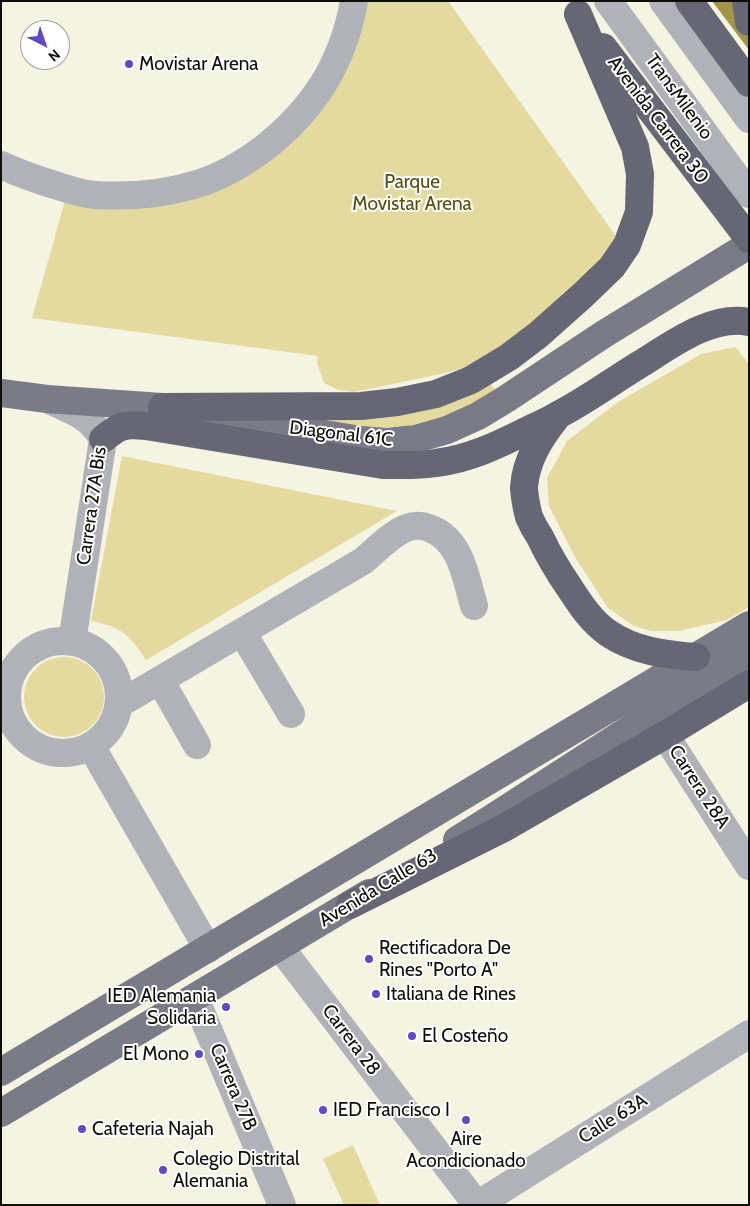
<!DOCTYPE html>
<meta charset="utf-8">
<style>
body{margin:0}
#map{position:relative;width:750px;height:1206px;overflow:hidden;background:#f5f3e2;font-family:Cabin,sans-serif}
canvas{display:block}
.frame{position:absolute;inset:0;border:2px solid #0e0d07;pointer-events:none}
.north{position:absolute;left:20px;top:20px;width:50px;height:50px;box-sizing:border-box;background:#fff;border:1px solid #9f9e9c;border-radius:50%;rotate:139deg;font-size:14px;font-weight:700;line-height:20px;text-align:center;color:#0e0d07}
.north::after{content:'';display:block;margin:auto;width:18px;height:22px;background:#6248c1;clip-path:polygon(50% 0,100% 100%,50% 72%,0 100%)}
</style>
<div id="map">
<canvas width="750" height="1206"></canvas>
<div class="frame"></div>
<div class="north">N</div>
</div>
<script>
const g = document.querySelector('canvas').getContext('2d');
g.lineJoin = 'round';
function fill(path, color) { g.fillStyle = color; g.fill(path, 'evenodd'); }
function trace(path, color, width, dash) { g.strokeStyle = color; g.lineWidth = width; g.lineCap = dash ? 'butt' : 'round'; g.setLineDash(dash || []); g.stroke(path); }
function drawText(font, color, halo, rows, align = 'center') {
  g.font = font + ' Cabin,sans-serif'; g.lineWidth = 4; g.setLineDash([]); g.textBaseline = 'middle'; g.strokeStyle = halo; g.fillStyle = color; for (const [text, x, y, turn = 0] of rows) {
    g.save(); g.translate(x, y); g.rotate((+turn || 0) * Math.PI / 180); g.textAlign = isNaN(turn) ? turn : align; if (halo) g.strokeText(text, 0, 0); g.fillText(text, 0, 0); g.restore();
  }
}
const green = new Path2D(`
 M351 1H448L618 239 605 260 504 346 469 366 445 373 355 392 338 390 324 383 317 363 318 356 32 318 69 186 199 179 292 118Z
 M736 347 749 365V607L727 620 678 631H651L634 626 608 608 575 557 549 506 547 478 567 441 618 402 701 354Z
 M491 384 498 394 472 407 420 425 377 428 347 427 321 420 362 418Z
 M122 456 397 511 146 660C130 635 122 627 91 621Z
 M24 697a40 40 0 1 1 80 0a40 40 0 1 1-80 0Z
 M353 1145 380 1205H344L323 1159Z`);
const water = new Path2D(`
 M712 1H749V50Z`);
const minor = new Path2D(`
 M608 1 749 194
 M663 1 749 119
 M1 165C20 174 38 180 58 186 70 190 82 194 95 195 129 197 166 194 200 183 222 176 244 163 263 149 313 110 343 64 354 1
 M47 399C63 407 85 414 96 429 99 432 101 436 103 439L72 642
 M242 632 291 714
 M7 697a56 56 0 1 1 112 0a56 56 0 1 1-112 0Z
 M160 680 197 745
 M119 704 363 561C376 550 390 535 406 528 414 525 422 525 429 528 461 539 466 578 474 606
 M665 735 749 866
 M91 746 208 949
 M280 947 477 1205
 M195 998 282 1205
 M477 1205 749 1034`);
const major = new Path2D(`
 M1 393 47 399 162 407 361 440 386 442 416 439 447 430 478 416 506 399 604 334 749 245
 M457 840 492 818 721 670 749 653
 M1 1072 749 625
 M1 1113 369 893`);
const highway = new Path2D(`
 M689 1 749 83
 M746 1 749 22
 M603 47 749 239
 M162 407 361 406 397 402 436 394 471 380 509 357 538 335 583 295 612 267 627 245 639 212 640 174 635 147 578 14
 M556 418C540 438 526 460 524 487 524 494 527 510 529 517 532 524 536 531 540 537 548 554 558 571 569 587 580 604 591 621 608 633 634 651 666 655 696 657
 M103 439C120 425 124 424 146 426L383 465C401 465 418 466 436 463 469 459 498 445 528 430 538 425 549 421 558 415 587 400 614 380 642 363 671 345 712 314 749 322
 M350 905 502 829 665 735 749 684`);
const markers = [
 [129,64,5,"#6248c1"],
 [369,959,5,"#6248c1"],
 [376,994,5,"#6248c1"],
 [226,1007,5,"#6248c1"],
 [412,1036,5,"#6248c1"],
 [199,1054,5,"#6248c1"],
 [323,1110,5,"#6248c1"],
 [466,1120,5,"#6248c1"],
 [82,1129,5,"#6248c1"],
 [163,1170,5,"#6248c1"]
];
const poiNames = [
 ["Movistar Arena",139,64],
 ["Rectificadora De",379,948],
 ["Rines \"Porto A\"",379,970],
 ["Italiana de Rines",386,994],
 ["IED Alemania",216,996,"right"],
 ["Solidaria",216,1018,"right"],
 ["El Costeño",422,1036],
 ["El Mono",189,1054,"right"],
 ["IED Francisco I",333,1110],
 ["Cafeteria Najah",92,1129],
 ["Aire",466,1139,"center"],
 ["Acondicionado",466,1161,"center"],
 ["Colegio Distrital",173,1159],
 ["Alemania",173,1181]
];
const streetNames = [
 ["TransMilenio",679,97,54],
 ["Avenida Carrera 30",658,120,53],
 ["Diagonal 61C",341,434,7],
 ["Carrera 27A Bis",92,506,-82],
 ["Carrera 28A",699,787,57],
 ["Avenida Calle 63",378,888,-31],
 ["Carrera 28",351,1040,53],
 ["Carrera 27B",233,1087,67],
 ["Calle 63A",613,1119,-32]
];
const parkNames = [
 ["Parque",412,182],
 ["Movistar Arena",412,204]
];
fill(green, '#e3da9f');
fill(water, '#a19547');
trace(minor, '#b1b1b8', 28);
trace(major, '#7b7a87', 28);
trace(highway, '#676675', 28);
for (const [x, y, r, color] of markers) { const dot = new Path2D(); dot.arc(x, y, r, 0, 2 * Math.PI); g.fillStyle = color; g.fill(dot); trace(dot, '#fff', 2); }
drawText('19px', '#0e0d07', '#fff', poiNames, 'left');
drawText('19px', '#0e0d07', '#fff', streetNames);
drawText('19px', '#574e11', '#fff', parkNames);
</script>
